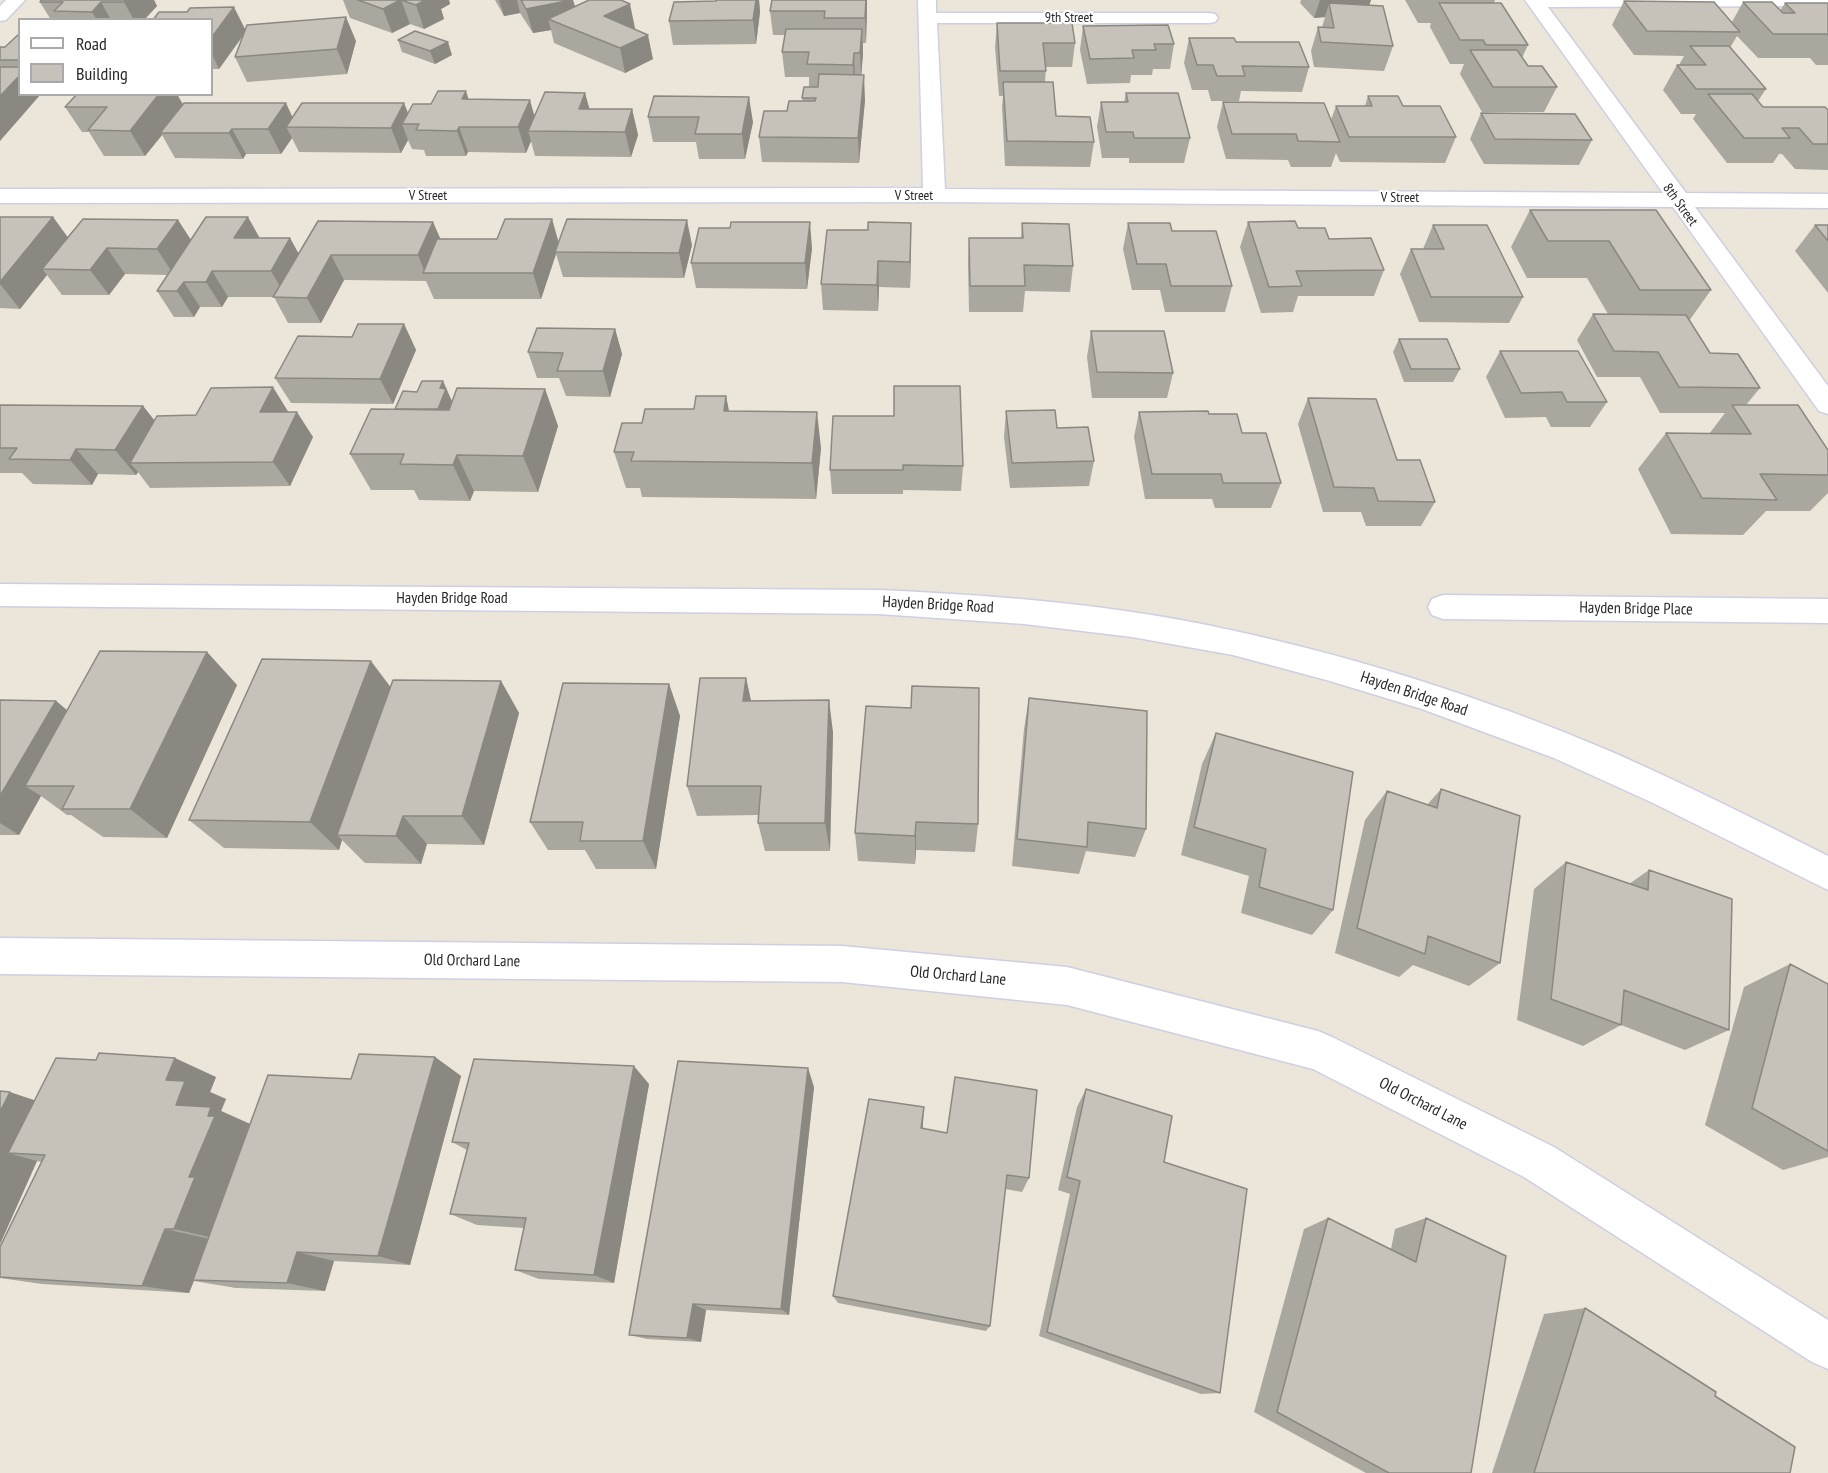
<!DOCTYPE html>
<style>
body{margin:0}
#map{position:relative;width:1828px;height:1473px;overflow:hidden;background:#ebe6d9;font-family:"PT Sans Narrow",sans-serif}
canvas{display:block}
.legend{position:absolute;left:18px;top:18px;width:195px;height:78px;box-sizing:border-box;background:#fff;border:2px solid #a9a9a9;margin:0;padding:8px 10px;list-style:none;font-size:18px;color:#282828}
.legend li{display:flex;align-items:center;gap:12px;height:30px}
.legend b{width:30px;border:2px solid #a9a9a9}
</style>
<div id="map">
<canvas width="1828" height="1473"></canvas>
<ul class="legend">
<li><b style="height:8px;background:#fff"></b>Road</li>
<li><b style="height:16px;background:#c6c2b9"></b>Building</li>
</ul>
</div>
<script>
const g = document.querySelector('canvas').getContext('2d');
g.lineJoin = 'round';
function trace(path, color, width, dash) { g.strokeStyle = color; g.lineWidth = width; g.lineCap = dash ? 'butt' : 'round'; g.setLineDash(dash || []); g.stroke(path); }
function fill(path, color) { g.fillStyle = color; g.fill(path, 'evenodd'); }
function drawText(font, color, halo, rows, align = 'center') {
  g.font = font + ' "PT Sans Narrow",sans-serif'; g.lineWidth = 4.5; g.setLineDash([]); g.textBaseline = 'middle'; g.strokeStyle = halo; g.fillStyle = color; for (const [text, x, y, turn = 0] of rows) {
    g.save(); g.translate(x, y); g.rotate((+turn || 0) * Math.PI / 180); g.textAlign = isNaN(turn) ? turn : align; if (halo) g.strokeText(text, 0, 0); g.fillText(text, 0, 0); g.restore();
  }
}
const street = new Path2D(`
 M6 0H25L6 20 0 21V6Z
 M918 0H936V13H1209L1215 14 1218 18 1215 22 1209 23H937L945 189 1663 193 1525 0H1828V6L1548 7 1686 193 1828 194V208L1695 207 1828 386V414L1819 411 1673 207 934 202 0 203V189L923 188Z
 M1443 595 1828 599V623L1443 619 1432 615 1428 607 1432 599Z
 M0 938 842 946 1067 967 1318 1031 1332 1037 1554 1147 1828 1320V1369L1812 1362 1524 1177 1313 1069 1067 1005 842 982 0 974Z`);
const secondary = new Path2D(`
 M0 584 879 590C987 595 1096 603 1202 624 1341 652 1481 696 1612 752 1685 784 1756 820 1828 856V890L1653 803 1554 758 1422 709 1330 681 1233 655 1132 637 1024 624 879 614 0 606Z`);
const wall = new Path2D(`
 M154 0 157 6 144 20H51L40 2Z
 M343 0H449L450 4 441 9 444 19 424 29 410 24 392 33 350 18Z
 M495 0H573L575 6 635 28 634 29 653 59 625 73 554 43 551 30 533 33 520 13 504 16Z
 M716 0H759L760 12 756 44 673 45 669 21 716 1Z
 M1301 0H1371L1369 5 1393 46 1384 71 1314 67 1311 51 1318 27H1322L1325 17 1314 18 1300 3Z
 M1405 0H1495L1494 3 1528 45 1522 58 1528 66 1557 87 1544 112H1482L1460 74 1464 64H1450L1430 27 1431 23H1418Z
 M1624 1 1732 22 1743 2 1780 11 1785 3H1828V65H1816L1810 58H1758L1737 36 1730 48 1766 89 1758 101 1763 107 1828 110V170L1795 169 1782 154H1779L1773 163H1727L1693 119 1696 114H1681L1663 90 1677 65H1679L1684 56 1634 55 1612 25Z
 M867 9 866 43H863V54L861 75 865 100 859 163 762 162 759 137 787 111 803 101 802 98 809 87V77H785L782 52 785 35H773L770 11Z
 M212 20 245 30 356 41 347 74 247 82 235 57 243 36 219 69H212Z
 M997 23 1075 43 1072 67H1046L1045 82 1056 116 1094 142 1090 167 1005 166 1002 107 1003 96H999L995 47Z
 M1083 26 1174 44 1170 69H1153L1152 75H1131L1130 83 1087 84 1080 50Z
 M20 33V94L0 141V47H5Z
 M1189 38 1236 42 1309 67 1302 92 1241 91 1239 101H1211L1208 90H1192L1184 63Z
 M398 40 452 55 435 64 402 52Z
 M585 93 589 109H632L638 135 631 157 535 156 531 141 526 153 468 152 466 156H426L424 150 412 149 408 140 401 153 299 152 292 138 281 154H246L243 159 175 158 162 135 145 156H104L89 132H82L65 107 183 104 293 117 404 103 408 113 431 104 469 99 534 115Z
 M1126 93 1190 138 1184 163H1129V158H1102L1097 127 1101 102H1124Z
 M654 96 753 122 745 159H699L696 142H653L648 117Z
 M1368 96 1403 106 1456 137 1445 163 1340 162 1336 153 1331 167H1291L1288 160 1226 159 1217 127 1223 102 1331 120 1336 106H1365Z
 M1481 113 1592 140 1579 165 1484 164 1470 139Z
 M1530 210H1656L1711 290 1689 321 1710 353 1760 388 1746 405 1828 450V493L1810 511H1766L1743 535 1671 534 1638 469 1666 433 1709 434 1725 413H1660L1640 377H1597L1577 340 1593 314H1608L1587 278H1527L1511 247Z
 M0 217H53L68 238 178 220 191 240 290 238 299 254 433 222 440 239H497L552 219 559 243 692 245 684 278 563 277 556 254 541 299H434L426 281 344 280 321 323H288L274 297H228L222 307H200L194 317H174L157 291 168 275 125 274 109 295H62L47 275 20 309 0 308Z
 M1248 222 1298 228 1329 239 1384 270 1374 296H1298L1293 312 1261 313 1240 247Z
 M1022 223 1073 266 1070 292 1025 291 1023 312H969L968 263 969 238H1021Z
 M1128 223 1172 231 1232 286 1225 312H1165L1160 290H1132L1123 249Z
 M1433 225 1523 297 1509 323 1419 322 1400 274 1411 249H1423Z
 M1815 225H1828V293L1795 251Z
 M812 248 807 289 696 288 691 263Z
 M911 248 910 288 879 287 878 311 823 310 821 284Z
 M404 324 416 350 393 404 291 403 275 378 352 337Z
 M615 329 622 354 610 397 566 396 559 378H537L528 352Z
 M1091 331 1173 373 1167 398H1092L1087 357Z
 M1399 339 1460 369 1453 382H1404L1393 352Z
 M1500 351 1607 402 1590 427H1551L1546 417 1505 418 1486 377Z
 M443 381 452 401 545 389 558 426 538 492 474 491 470 501 419 500 414 490H371L350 454 395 409 417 392Z
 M726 396 729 411 821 448 816 499 642 497 640 488H626L614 452 642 423 694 409Z
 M1308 398 1397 460 1435 502 1421 526H1366L1361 512H1323L1298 424Z
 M0 405 143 406 154 420 196 415 288 412 313 437 290 486 150 488 138 472 136 475 98 474 92 485 33 484 22 473H0Z
 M1006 411 1057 428 1094 461 1089 486 1010 488 1004 437Z
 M1139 412 1209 414 1242 433 1281 483 1271 508H1215L1212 499H1145L1134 437Z
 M833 416 963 466 961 491 903 490V494H832L830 470Z
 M207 652 237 685 167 838 103 837 71 815H67L41 796 19 835H0V700L56 701 67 710Z
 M746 678 751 701 833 732 830 851H765L758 823V815L697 816 687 786Z
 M501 681 519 713 484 845 427 844 421 864 365 863 342 840 339 850 224 848 189 820 390 688Z
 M669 684 680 716 656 869H596L585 850H548L530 822Z
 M1029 698 1146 829 1135 857 1086 851 1079 874 1012 866 1024 729Z
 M866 706 978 824 975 852 916 850 915 864 858 861 855 833Z
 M1216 733 1333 910 1312 935 1241 913 1249 876 1181 855 1202 764Z
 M1441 789 1500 963 1469 986 1413 965 1399 977 1335 953 1365 820 1387 791 1427 805Z
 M1566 862 1629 884 1649 870 1729 1030 1685 1050 1621 1025 1583 1046 1517 1020 1534 889Z
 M1790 964 1828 984V1157L1783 1170 1705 1125 1744 987Z
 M435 1057 461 1076 410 1265 334 1261 325 1291 236 1288 194 1281 189 1293 42 1284 0 1278V1247L41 1162 37 1161 0 1244V1091L34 1100 216 1077 210 1092 226 1099 221 1111 250 1124 351 1079Z
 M649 1084 614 1283 539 1279 515 1270 524 1228 477 1225 450 1214 467 1150 452 1142Z
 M814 1087 789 1315 706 1310 701 1342 647 1339 629 1335Z
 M1086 1089 1164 1162 1220 1393 1201 1394 1039 1336 1070 1194 1058 1190 1077 1107Z
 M923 1124V1128L1029 1178 1022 1192 1005 1189 990 1326 986 1331 838 1303 833 1296Z
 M1328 1218 1391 1249 1395 1229 1426 1218 1471 1473H1366L1254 1412 1304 1229Z
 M1585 1308 1715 1396 1790 1473H1492L1544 1314Z`);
const shadedWall = new Path2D(`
 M126 0H154L157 6 144 20H134L124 2Z
 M401 0 410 24 392 33 383 9Z
 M425 0H449L450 4 441 9 444 19 424 29 416 5Z
 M499 0H517L520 13 504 16Z
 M573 0 579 24 548 19 551 30 533 33 526 9Z
 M756 0H759L760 12 756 44 753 20Z
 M866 0H867V9L866 43 865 18Z
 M1320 0H1371L1367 12 1329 3 1325 17 1314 18Z
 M101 2 111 20H97L92 12Z
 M630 4 635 28 610 40 604 16Z
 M234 7 246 31 219 69 212 54V37Z
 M346 17 356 41 347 74 337 49Z
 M862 29 863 54 861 78 860 53Z
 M648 35 653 59 625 73 620 48Z
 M448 42 452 55 435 64 430 51Z
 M854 53 855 78 854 89 853 65Z
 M20 75V94H41L0 141V96Z
 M864 75 865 100 859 163 858 138Z
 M466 91 474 116 462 99Z
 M585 93 592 118 579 109Z
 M159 94H177L184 106 160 133 162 135 145 156 130 131Z
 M749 97 753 122 745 159 742 134Z
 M530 100 537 125 528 131 531 141 526 153 518 127Z
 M286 103 297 127H286L292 138 281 154 268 129Z
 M404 103 412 124H402L408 140 401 153 391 128Z
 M632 109 638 135 631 157 625 132Z
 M459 127 468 152 466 156 457 131Z
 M232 129 246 154 243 159 229 133Z
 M53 217 72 243 42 269 47 275 20 309 0 284V282Z
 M248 217 262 242 234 238Z
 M552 219 559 245 555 252 556 254 541 299 533 273Z
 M178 220 194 245 174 275 157 249Z
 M687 220 692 245 684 278 679 253Z
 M433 222 444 247 425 273 418 255Z
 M810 222 812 248 807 289 805 263Z
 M911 223V248L910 288V262Z
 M290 238 304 264 286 297 271 271Z
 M107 248 125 274 109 295 90 270Z
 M331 255 344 280 321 323 307 298Z
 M878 261 879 287 878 311 877 285Z
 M212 271 228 297 222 307 206 282Z
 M184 282 200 307 194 317 177 291Z
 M404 324 416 350 393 404 380 379Z
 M615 329 622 354 610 397 603 371Z
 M443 381 452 402 438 437 431 424 440 388Z
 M273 387 289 413 260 412Z
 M545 389 558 426 538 492 523 456Z
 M726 396 733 433 724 411Z
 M143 406 163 431 130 463 138 472 136 475 115 450Z
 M297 412 313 437 290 486 273 462Z
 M817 412 821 448 816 499 812 463Z
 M76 449 98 474 92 485 70 460Z
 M457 455 474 491 470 501 453 465Z
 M207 652 237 685 167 838 130 809Z
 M371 661 395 693 337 835 342 840 339 850 310 822Z
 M746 678 753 710 743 701Z
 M501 681 519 713 484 845 462 816Z
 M669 684 680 716 656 869 643 841Z
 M829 700 833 732 830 851 825 823Z
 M56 701 82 723 25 786 41 796 19 835 0 823V796Z
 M403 816 427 844 421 864 396 836Z
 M916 822V850L915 864V836Z
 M435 1057 461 1076 410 1265 378 1256Z
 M175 1058 216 1077 210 1092 226 1099 221 1111 250 1124 218 1239 174 1229 189 1177 166 1080Z
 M634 1066 649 1084 614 1283 594 1275Z
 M808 1068 814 1087 789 1315 781 1309Z
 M10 1092 60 1109 8 1153 37 1161 0 1244V1112Z
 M924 1107 923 1124 920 1144 921 1128Z
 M165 1229 210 1239 189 1293 142 1286Z
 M297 1252 334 1261 325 1291 287 1283Z
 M693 1304 706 1310 701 1342 687 1338Z`);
const building = new Path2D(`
 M41 0H126L124 2H101L92 12 54 11 63 2H40Z
 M358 0H400L383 9Z
 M401 0H425L416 5Z
 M521 0H571L526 9Z
 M589 0H621L630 4 604 16 648 35 620 48 548 19Z
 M716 0H756L753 20 669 21 674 2 716 1Z
 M772 0H866L865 18H824L825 11H770Z
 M1624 1 1714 2 1740 32 1647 31Z
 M1743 2H1772L1783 13H1795L1785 3H1828V35L1826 34H1773Z
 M1329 3 1383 6 1393 46 1321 42 1318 27 1334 28Z
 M1439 3H1501L1528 45H1486L1483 40H1460Z
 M234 7 212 37V20H153L159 12H187L190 8Z
 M346 17 337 49 235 57 247 25Z
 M997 23H1072L1075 43H1043L1046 71H1000Z
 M1168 25 1174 44H1154L1156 50H1132L1134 58 1090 59 1083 26Z
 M786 29H862L860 53H854L853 65 807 64 809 52H782Z
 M415 31 448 42 430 51 398 40Z
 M20 33V60H0V47H5Z
 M1189 38H1234L1236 42H1299L1309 67 1242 66 1245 76H1217L1213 65H1197Z
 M1690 46H1729L1766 89H1696L1677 65H1706Z
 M1470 50H1517L1528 66H1542L1557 87H1493Z
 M0 67H20V75L0 96Z
 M819 74 864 75 858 138 759 137 764 111H787L789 101H815L816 98H802L804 87H818Z
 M1003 82H1053L1056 116 1090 117 1094 142 1007 141Z
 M438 91H466L462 99 530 100 518 127H459L457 131 416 130 419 124H402L413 104H431Z
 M545 92 585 93 579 109H632L625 132 528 131Z
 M1126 93H1178L1190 138H1134L1133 132H1106L1101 102H1128Z
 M77 94H159L130 131 88 130 107 107H65Z
 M1708 94H1752L1763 107H1825L1828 110V144H1813L1799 128H1782L1790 138H1744Z
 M654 96 749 97 742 134H695L699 117H648Z
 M1368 96H1398L1403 106H1440L1456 137H1349L1336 106H1372Z
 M1223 102 1324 103 1340 142 1298 141 1296 134H1232Z
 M184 103H286L268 129H232L229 133H160Z
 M302 103H404L391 128 286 127Z
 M1481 113 1575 114 1592 140 1495 139Z
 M1530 210H1656L1711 290H1640L1609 241H1548Z
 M0 217H53L0 282Z
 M206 217H248L234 238H290L271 271H212L206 282H184L177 291H157Z
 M83 219 178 220 157 249 107 248 90 270 42 269Z
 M505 219H552L533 273H423L437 239H497Z
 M567 219 687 220 679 253 555 252Z
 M318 221 433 222 418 255H331L307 298 273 297Z
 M1295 221 1298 228H1325L1329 239 1371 238 1384 270 1296 271 1302 286 1269 287 1248 222Z
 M731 222H810L805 263H691L699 228H730Z
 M868 222 911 223 910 262 878 261 877 285 821 284 827 230H868Z
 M1022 223 1069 224 1073 266 1024 265 1025 286H970L969 238H1023Z
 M1128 223H1170L1172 231H1216L1232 286H1171L1166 264H1137Z
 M1433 225H1487L1523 297H1431L1411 249H1444Z
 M1815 225H1828V241Z
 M1593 314 1686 315 1710 353 1738 354 1760 388 1679 387 1658 352 1614 351Z
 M358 324H404L380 379 275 378 298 336 352 337Z
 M537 328 615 329 603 371H557L563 353 528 352Z
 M1091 331H1164L1173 373 1097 372Z
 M1399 339H1447L1460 369H1411Z
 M1500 351H1578L1607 402H1567L1562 392 1521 393Z
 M422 381H443L440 388 446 389 438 409H395L403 391 417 392Z
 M894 386H960L963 466 903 465V470H830L833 416H894Z
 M273 387 260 412H297L273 462 130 463 157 416 196 415 211 388Z
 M457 388 545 389 523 456 457 455 453 465 400 464 404 454H350L371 409 449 410Z
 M696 396H726L724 411 817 412 812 463 631 461 634 452H614L622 423H642L645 409H694Z
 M1308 398 1376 399 1397 460H1420L1435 502 1378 501 1374 488 1334 487Z
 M0 405 143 406 115 450 76 449 70 460 9 459 17 448H0Z
 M1732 405H1798L1828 450V475L1760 474 1777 500 1702 498 1666 433 1751 434Z
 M1055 410 1057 428 1088 427 1094 461 1012 463 1006 411Z
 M1208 411 1209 414H1237L1242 433H1266L1281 483H1223L1221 474H1152L1139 412Z
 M100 651 207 652 130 809H62L74 786H25Z
 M262 659 371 661 310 822 189 820Z
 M700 678H746L743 701 829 700 825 823H758L761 786H687Z
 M393 680 501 681 462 816H403L396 836 337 835Z
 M563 683 669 684 643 841H580L583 822H530Z
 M912 686 979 688 978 824 916 822 915 836 855 833 866 706 911 708Z
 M1029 698 1147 711 1146 829 1088 822 1087 847 1017 839Z
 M0 700 56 701 0 796Z
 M1216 733 1353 772 1333 910 1259 887 1266 849 1194 827Z
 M1441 789 1520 816 1500 963 1428 936 1425 954 1357 928 1387 791 1437 808Z
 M1566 862 1648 890 1649 870 1732 899 1729 1030 1624 990 1621 1025 1551 999Z
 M1790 964 1828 984V1151L1752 1108Z
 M99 1053 175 1058 166 1080 185 1081 176 1105 211 1107 208 1116H215L189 1177H195L174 1229H165L142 1286 0 1277V1247L45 1155 8 1153 56 1058 96 1060Z
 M359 1054 435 1057 378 1256 297 1252 287 1283 193 1280 268 1075 351 1079Z
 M474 1059 634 1066 594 1275 515 1270 526 1218 450 1214 469 1143 452 1142Z
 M678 1061 808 1068 781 1309 693 1304 687 1338 629 1335Z
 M955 1077 1037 1090 1029 1178 1007 1175 990 1326 833 1296 869 1099 924 1107 921 1128 947 1133Z
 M1086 1089 1172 1116 1164 1162 1247 1189 1220 1393 1047 1332 1080 1181 1067 1177Z
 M0 1091 10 1092 0 1112Z
 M1328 1218 1416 1262 1426 1218 1506 1256 1471 1473H1389L1277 1412Z
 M1585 1308 1716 1392 1715 1396 1795 1447 1790 1473H1534Z`);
const farStreetnames = [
 ["9th Street",1069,18],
 ["V Street",428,196],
 ["V Street",914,196],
 ["V Street",1400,198],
 ["8th Street",1680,205,54]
];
const streetNames = [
 ["Hayden Bridge Road",452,598],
 ["Hayden Bridge Road",938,605,3],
 ["Hayden Bridge Place",1636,609,1],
 ["Hayden Bridge Road",1414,694,18],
 ["Old Orchard Lane",472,961,1],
 ["Old Orchard Lane",958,976,5],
 ["Old Orchard Lane",1423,1104,27]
];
trace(street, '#cecfe2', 3);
trace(secondary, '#cecfe2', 3);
fill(street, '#fff');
fill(secondary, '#fff');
fill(wall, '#aaa79f');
fill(shadedWall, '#8b8882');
fill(building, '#c6c2b9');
trace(building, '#8b8882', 1.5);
drawText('14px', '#282828', '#fff', farStreetnames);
drawText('16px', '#282828', '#fff', streetNames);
</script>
